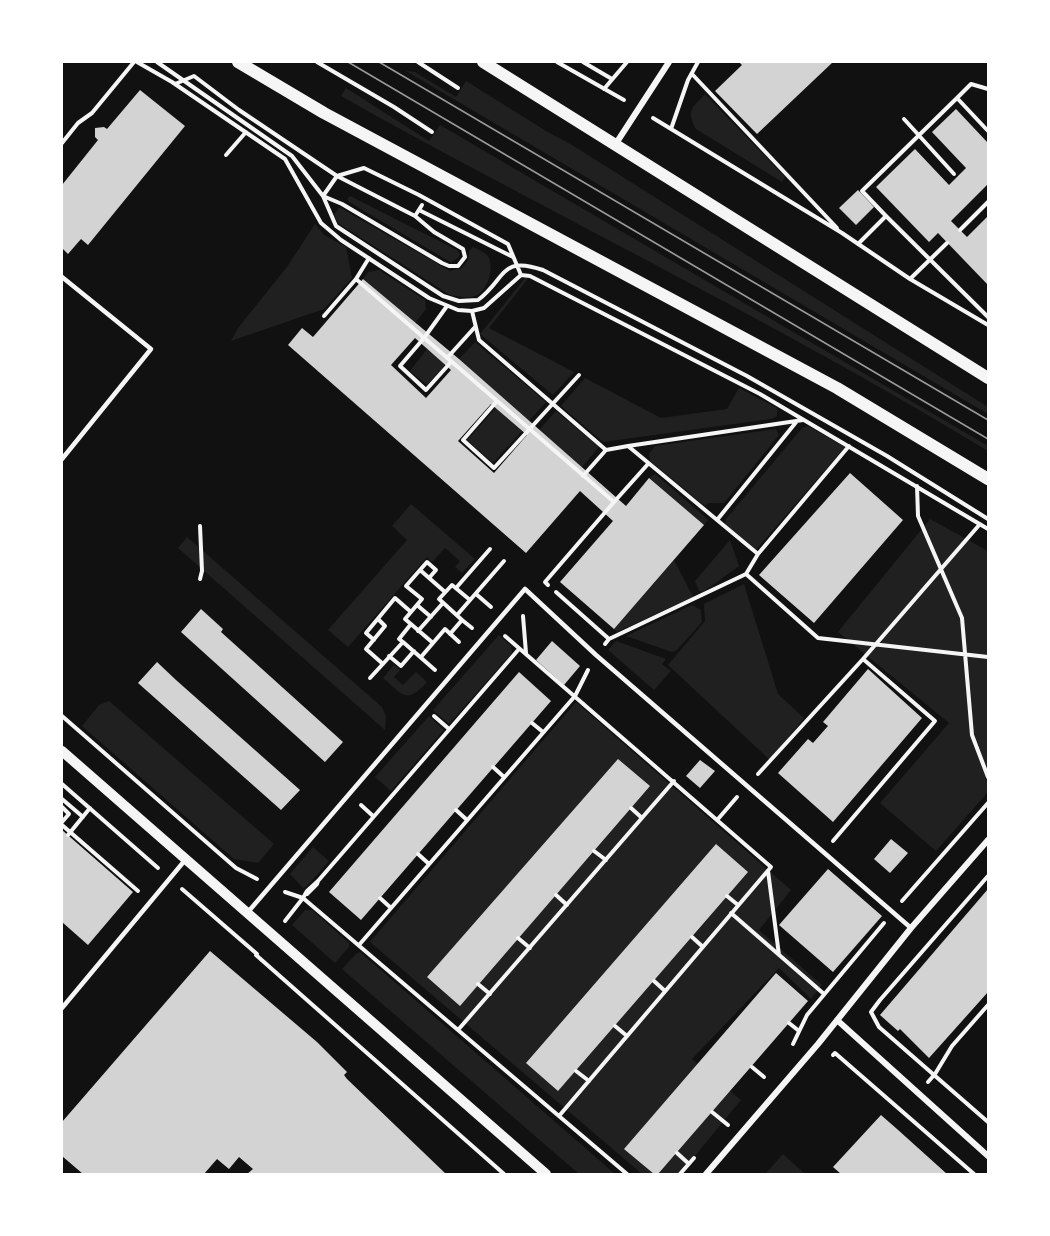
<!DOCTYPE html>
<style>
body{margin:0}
#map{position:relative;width:1050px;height:1236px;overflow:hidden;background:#111;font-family:"Fira Sans",sans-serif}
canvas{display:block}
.frame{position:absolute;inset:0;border:63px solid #fff;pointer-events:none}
</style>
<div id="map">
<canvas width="1050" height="1236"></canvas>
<div class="frame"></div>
</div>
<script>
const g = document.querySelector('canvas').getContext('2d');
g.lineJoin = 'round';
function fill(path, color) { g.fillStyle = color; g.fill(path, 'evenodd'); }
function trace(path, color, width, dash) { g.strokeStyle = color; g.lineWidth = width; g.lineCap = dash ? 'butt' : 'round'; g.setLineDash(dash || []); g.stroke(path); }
const green = new Path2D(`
 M406 71 415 72 456 97 466 81 546 131 572 145 988 407V414Z
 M346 88 429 141 440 125 988 446V451C791 331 584 230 382 119L341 96Z
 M705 94 785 177 782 182 696 129C686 110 692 108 705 94Z
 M350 196 457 250 460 254 458 258 451 262 447 260 349 202 347 199Z
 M339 207 450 271 462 268 468 260 469 251 473 247C479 250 486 252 489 258 494 269 487 292 475 296 467 299 458 296 450 295L338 223 334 215Z
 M315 224 324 235 346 247 352 278 324 309 231 341 238 328 287 267Z
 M379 270 425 300 426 309 415 323 363 279 368 272Z
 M526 277 527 280 489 328 574 372 553 395 480 334Z
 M475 342 546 402 529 421 459 359Z
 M427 349 446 364 427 385 410 371Z
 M585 378 661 418 727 409 739 388 777 408V416L771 419 603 442 561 406Z
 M496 408 522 431 493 463 467 440Z
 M556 411 599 447 582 467 539 430Z
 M808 426 845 447 756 550 725 525 726 519 802 428Z
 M776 429 779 435 724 503H708L705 506 650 461 649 454 655 446Z
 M655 474 704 516 708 520 704 525 649 478Z
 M411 504 475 559 462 573 455 567 460 561 445 548 432 562 427 557 348 647 328 630 407 540 392 526Z
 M930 519 988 551V792L936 851 880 803 949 723 838 632Z
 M187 537 382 707 386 716 385 730 178 548Z
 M730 540 739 566 703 592 699 591 695 581Z
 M674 560 693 597 617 632 614 629Z
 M744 584 778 694 804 718 770 760 668 665 705 621 704 604Z
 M692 605 701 610 702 622 677 650 672 652 626 636Z
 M499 635 511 646 512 653 449 724 433 710Z
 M616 641 666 659 662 664 671 671 654 690 608 650Z
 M394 665 400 670 394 677 403 685 416 672 427 682C406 705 403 695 383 678Z
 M109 701 274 844 258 863 234 859 82 726 99 705Z
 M576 702 791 890 759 930 822 985 811 999 779 968 692 1059 741 1100 680 1174H642L370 942Z
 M429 716 444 730 391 791 375 777Z
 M313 847 329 861 307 886 303 888 290 874Z
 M305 910H312L349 943V947L335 963 292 925Z
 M360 952 615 1174H579L342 969 356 954Z
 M783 1154 805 1174H765Z`);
const building = new Path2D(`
 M739 62H833L757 134 715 91 742 65Z
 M140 90 185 126 88 245 81 239 68 254 62 248V185L98 140 95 137V128L104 127 107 129Z
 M956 109 988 143V184L951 221 967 237 988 216V285L938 233 929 242 876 187 915 149 949 185 966 168 932 132Z
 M858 190 874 207 856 225 839 208Z
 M363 279 459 359 626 506 649 478 704 525 614 629 560 582 613 521 580 491 526 553 288 345 302 328 313 337ZM415 338 451 370 426 398 391 365ZM491 404 527 435 494 473 458 441Z
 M850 473 903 520 814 623 759 575Z
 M201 609 223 629 221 632 343 742 325 762 181 632Z
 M552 641 580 666 564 685 536 660Z
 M157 662 176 680 300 790 281 810 138 683Z
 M868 669 922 718 833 822 778 773 808 739 813 743 828 726 823 722Z
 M519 672 551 701 361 920 329 892Z
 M618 759 650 786 460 1006 427 977Z
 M700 760 715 771 700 788 686 776Z
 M62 830 133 892 88 945 62 922Z
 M891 839 908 853 890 873 874 859Z
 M716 844 748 872 558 1091 526 1063Z
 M828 869 882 916 833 972 779 925Z
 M988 889V992L929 1058 900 1029 898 1031 880 1015Z
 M210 951 317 1042 347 1072 344 1075 347 1079 446 1174H247L253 1169 239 1157 229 1169 217 1159 204 1174H83L62 1156V1122Z
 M776 973 808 1001 658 1174H654L624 1149Z
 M881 1115 897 1129 947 1174H841L833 1167Z`);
const path = new Path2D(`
 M137 62 172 82 285 159 321 223 341 240 429 298 458 310 472 311 484 308 521 275 530 276 760 394 988 529
 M157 62 292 156 323 196 336 226 443 296 459 301 478 300C506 279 500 255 543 270L747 376 887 456 988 519
 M317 62 394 107 432 132
 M418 62 458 88
 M557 62 624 100
 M583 62 612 79
 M692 74 837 228
 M175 84 194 76 239 110 337 176 415 216 434 232 463 249 465 257 458 266H449L442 263 342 204 323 196 337 176 364 168 419 195 508 244 521 275
 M604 89 627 62
 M957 98 971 84 988 89
 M653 118 842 233 910 279 988 325
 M904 119 954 174
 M671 129 688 80 698 62
 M62 143 78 123 92 113 134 62
 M226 155 246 132
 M419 210 513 257
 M415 216 422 205
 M886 216 988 317
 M960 230 988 202
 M858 244 886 216 862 191 957 98 988 131
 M356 279 614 502 648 464
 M910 279 947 243
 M447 306 424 338 400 366 426 390 451 362
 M472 311 479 340 606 450 628 446 758 554
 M324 316 356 279 369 258
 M447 358 475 327
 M497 401 463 440 494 468 579 375
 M628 446 803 420
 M583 476 606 450
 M917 486 918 516 962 618 972 735 988 777
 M717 520 797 421
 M200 526 202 571 200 579
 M420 570 427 562 436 570 429 578
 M746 574 818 638 988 657
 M548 585 545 582 614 502
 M456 588 490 549
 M556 592 609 639
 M476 594 491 607
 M417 605 431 617
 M457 615 504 561
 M523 616 526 653
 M378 619 385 626 366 649 383 664
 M462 620 439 599 452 585 470 600
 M418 631 443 603
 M450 634 462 620 472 628
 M505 636 771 867 559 1116
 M374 640 366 633 395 598 411 612
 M403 642 399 639 411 624
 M433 643 405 619 422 599 406 586 420 570 445 592
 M605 644 609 639 746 574 758 554 849 446
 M389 656 401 666 414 651
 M421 657 445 629 459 642
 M370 678 403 642 435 670
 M62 716 236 868 257 879
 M434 716 449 729
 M532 723 543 732
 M493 767 504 777
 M758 774 863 659 980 524
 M62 784 158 868
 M62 799 83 817
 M361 805 373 816
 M62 807 69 814 62 822
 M631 808 642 818
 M456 810 467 820
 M718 819 737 797
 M62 825 138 891
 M68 835 90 808
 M833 841 935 721 863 659
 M594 851 606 860
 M418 854 429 864
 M768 871 779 955
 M988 876 880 1000 871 1012 879 1027 988 1122
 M182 889 257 954
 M285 892 303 898 307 891 318 881 519 649
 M307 894 317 884 318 881
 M556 895 567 905
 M727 896 738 905
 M380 898 391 908
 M902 901 988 803
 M731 913 824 994
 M285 921 303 898 627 1174
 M692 937 703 947
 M518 938 530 948
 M359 945 575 696 588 670
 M256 955 504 1174
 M654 981 665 991
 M478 984 490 994
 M789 1023 799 1031
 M615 1026 627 1036
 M458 1030 674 781
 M793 1044 807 1015 884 923
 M833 1055 835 1053 974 1174
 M752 1067 764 1077
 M576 1071 589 1081
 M928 1082 935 1074 952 1046 988 1005
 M712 1112 728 1125
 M677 1153 689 1164
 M680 1174 694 1158`);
const service = new Path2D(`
 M62 277 151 349 62 459
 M248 912 525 589 596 655 911 928
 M62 1008 186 859`);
const minor = new Path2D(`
 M615 145 669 62
 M837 1020 988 1156
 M706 1174 818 1044 911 928 988 840`);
const tertiary = new Path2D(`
 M62 751 546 1174`);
const secondary = new Path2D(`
 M238 62 324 113 837 388 988 479
 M483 62 988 378`);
const tram = new Path2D(`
 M348 62 988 439
 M379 62 988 420`);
fill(green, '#202020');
fill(building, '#d3d3d3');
trace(path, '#f5f5f5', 4);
trace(service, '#f5f5f5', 4.5);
trace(minor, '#f5f5f5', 6);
trace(tertiary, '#f5f5f5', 10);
trace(secondary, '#f5f5f5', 12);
trace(tram, '#9a9a9a', 1.5);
</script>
